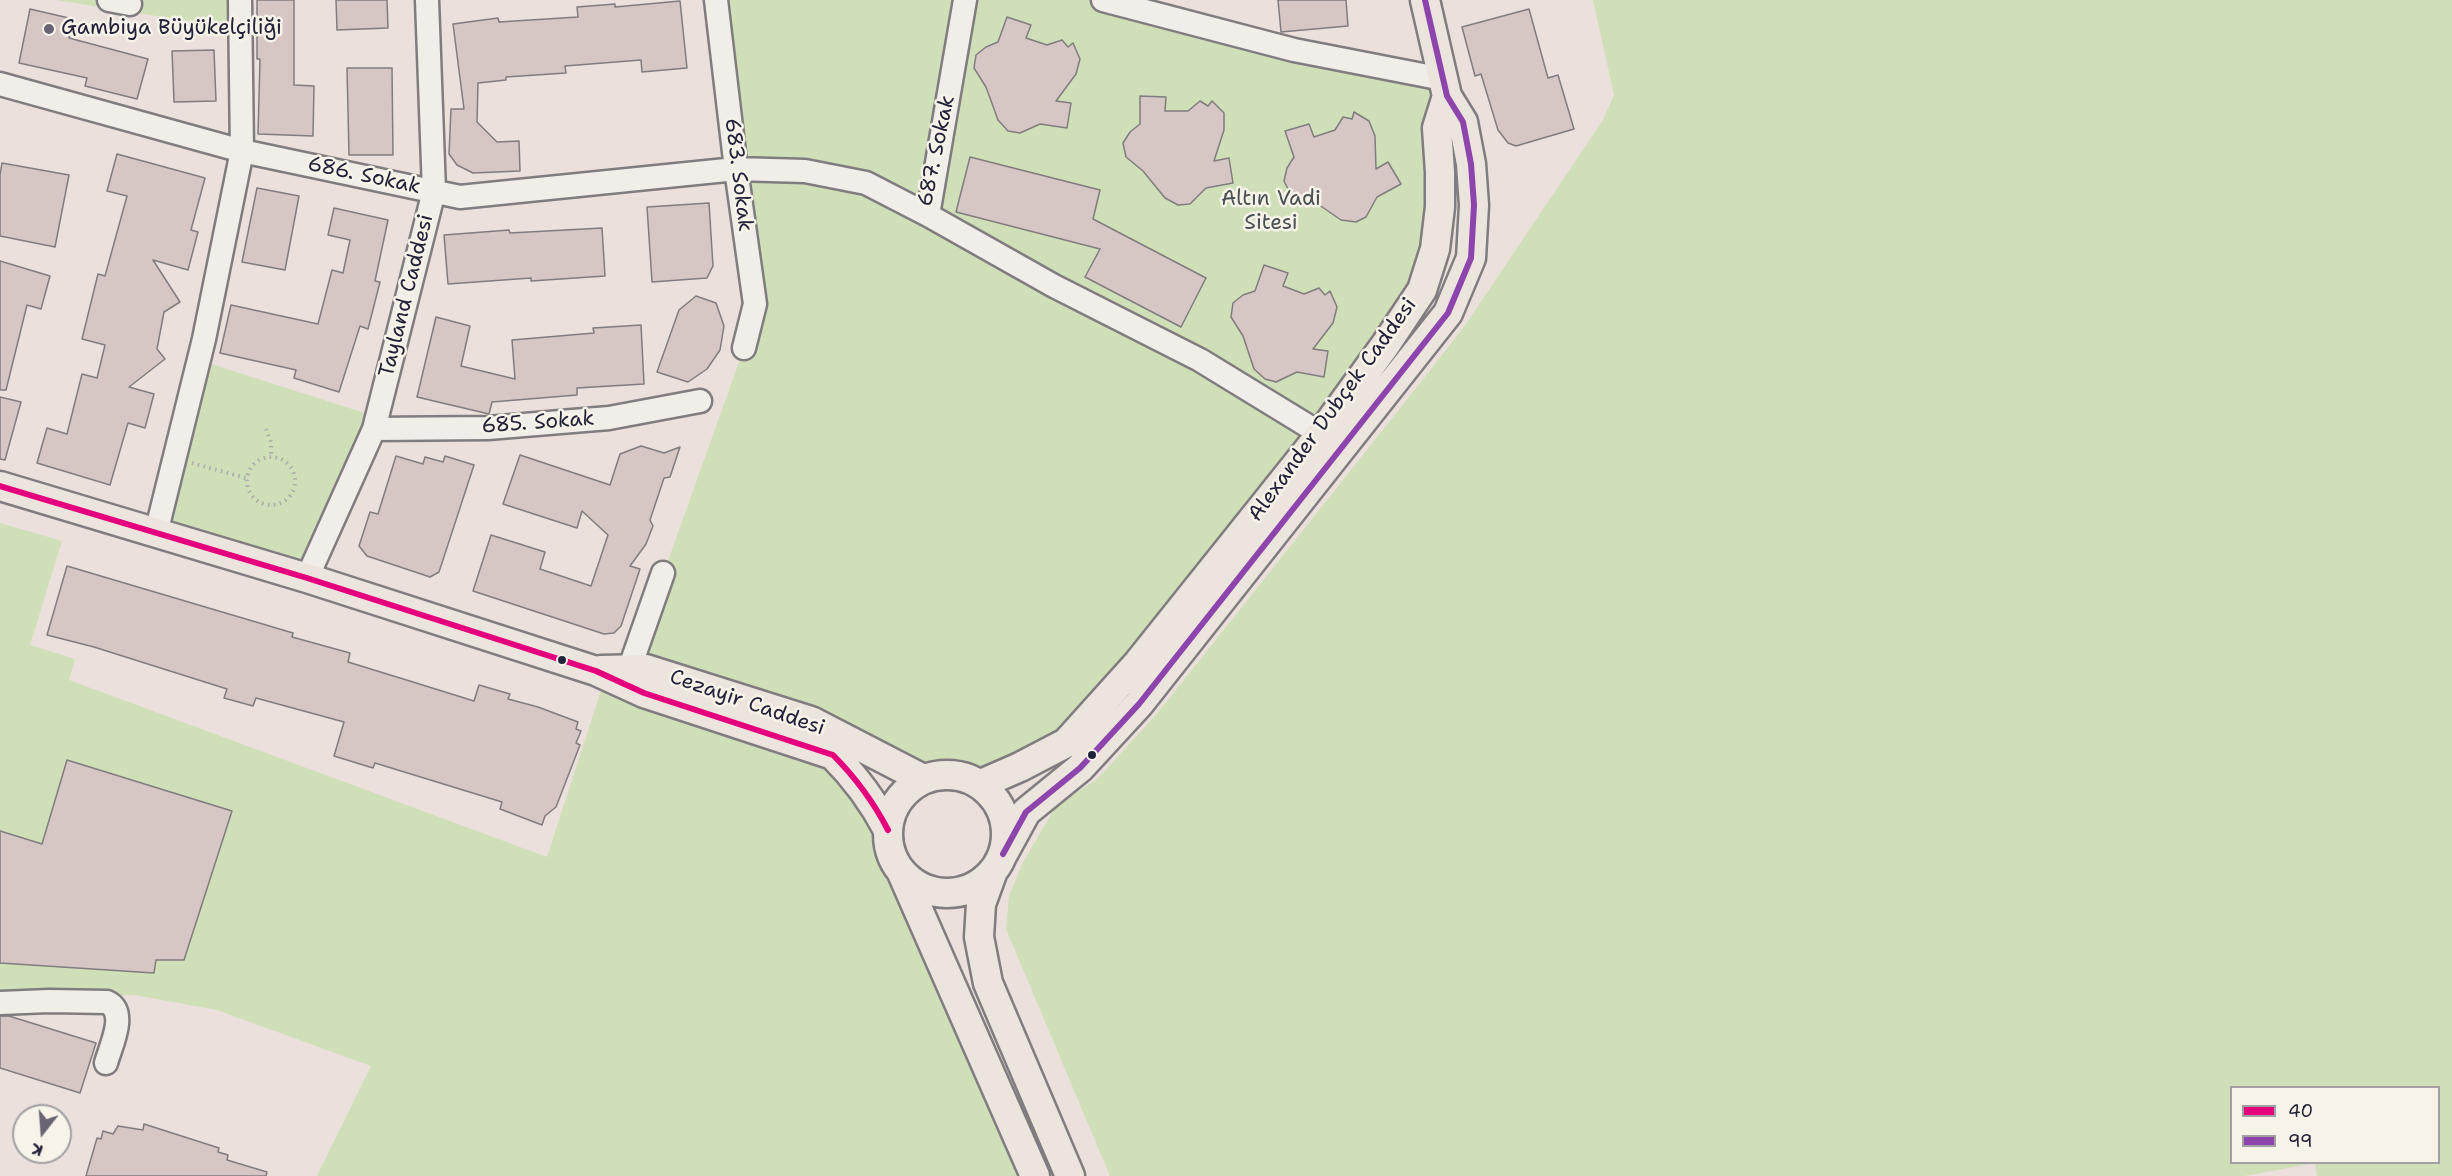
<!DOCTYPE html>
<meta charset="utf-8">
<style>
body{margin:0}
#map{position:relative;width:2452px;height:1176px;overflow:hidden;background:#ebe0db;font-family:"Shantell Sans",sans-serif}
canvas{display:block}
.legend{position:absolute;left:2230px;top:1086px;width:210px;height:78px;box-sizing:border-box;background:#f7f3e8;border:2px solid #a29fa3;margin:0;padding:8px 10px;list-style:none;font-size:18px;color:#22223b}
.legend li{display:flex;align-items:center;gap:12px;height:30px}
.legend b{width:30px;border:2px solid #a29fa3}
.north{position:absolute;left:12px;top:1104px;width:60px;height:60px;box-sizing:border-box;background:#f7f3e8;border:2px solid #a29fa3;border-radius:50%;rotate:197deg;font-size:16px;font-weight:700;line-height:24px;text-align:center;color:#22223b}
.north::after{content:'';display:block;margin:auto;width:21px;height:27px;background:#686473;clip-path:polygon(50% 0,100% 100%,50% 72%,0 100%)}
</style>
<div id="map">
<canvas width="2452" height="1176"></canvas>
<ul class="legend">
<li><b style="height:8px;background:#e5007d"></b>40</li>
<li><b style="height:8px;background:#8e44ad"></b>99</li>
</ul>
<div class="north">K</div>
</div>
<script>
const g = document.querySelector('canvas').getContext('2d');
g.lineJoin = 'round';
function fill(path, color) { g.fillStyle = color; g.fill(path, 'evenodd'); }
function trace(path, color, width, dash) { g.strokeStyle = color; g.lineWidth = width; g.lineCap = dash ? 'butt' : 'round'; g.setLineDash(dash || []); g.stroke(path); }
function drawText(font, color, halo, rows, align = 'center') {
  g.font = font + ' "Shantell Sans",sans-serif'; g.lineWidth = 5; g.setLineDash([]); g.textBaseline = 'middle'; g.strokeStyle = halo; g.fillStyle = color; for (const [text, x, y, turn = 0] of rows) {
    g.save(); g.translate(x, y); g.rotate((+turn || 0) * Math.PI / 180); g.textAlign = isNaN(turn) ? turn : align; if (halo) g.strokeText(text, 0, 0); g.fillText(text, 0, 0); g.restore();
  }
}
const green = new Path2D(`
 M56 0H232V28Z
 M716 0H1103L1443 79 1422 290 1138 663 1020 767 963 776 811 721 629 670 744 348 755 304Z
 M1593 0H2452V1176H2317L2315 1163 2244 1176H1110L1006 929 1009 896 1022 864 1056 806 1097 779 1156 715 1432 368 1466 324 1603 120 1614 95ZM2232 1088H2438V1162H2232Z
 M199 360 377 417 307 578 156 533Z
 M0 523 62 541 30 645 75 659 69 680 547 857 606 675 833 755 888 830 889 846 896 865 1035 1176H317L371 1066 217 1010 134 995 0 1000Z`);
const building = new Path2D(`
 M257 0H294V85L314 86 313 136 258 134 260 59H257Z
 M336 0H387L388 28 337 30Z
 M1278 0H1346L1348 26 1281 32Z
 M680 1 687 68 642 72 641 60 565 66 566 73 506 77V80L478 83 477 122 497 142 519 141 520 171 473 173 457 165 449 154 451 109H464L453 24 498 18 499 22 578 17 577 7 615 4V7Z
 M30 9 73 19 69 38 148 59 137 99 85 86 87 78 19 63Z
 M1529 9 1548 78 1558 75 1574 129 1516 146 1508 143 1498 130 1481 74 1475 76 1462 27Z
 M1007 17 1031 25 1026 38 1047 45 1062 40 1068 47 1073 43 1080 59 1076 74 1056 101 1071 103 1067 128 1040 124 1020 133 1008 131 998 120 986 87 974 68 976 55 986 47 998 42Z
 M214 50 216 101 174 102 172 51Z
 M347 68H392L393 155H349Z
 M1140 96 1166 97 1165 111H1188L1200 101 1208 106 1212 101 1224 113V130L1214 161 1229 158 1233 183 1206 188 1190 204 1178 205 1165 198 1143 171 1126 157 1123 143 1130 132 1140 124Z
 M1354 112 1369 121 1375 136 1376 169 1388 162 1401 184 1377 197 1366 217 1356 222 1341 220 1312 200 1290 193 1284 181 1287 168 1294 157 1285 131 1309 124 1314 137 1335 130 1343 117 1352 119Z
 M117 154 205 178 191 230 198 232 188 270 153 260 180 302 164 312 157 349 165 359 129 387 154 394 145 428 128 423 110 485 37 463 47 428 67 434 82 374 97 378 105 345 82 339 98 274 105 276 127 196 107 191Z
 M970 157 1100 190 1093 219 1206 278 1181 327 1085 277 1100 249 956 212Z
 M2 163 69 175 55 247 0 236V175Z
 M257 188 299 196 285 270 242 262Z
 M709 203 713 266 707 278 652 282 647 207Z
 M334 208 388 220 375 281 380 282 368 329 360 326 339 392 294 378 296 370 220 353 231 305 318 324 332 270 343 273 350 240 328 235Z
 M602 228 605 276 531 281V278L448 284 444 235 509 230 510 233Z
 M0 261 50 276 41 309 27 305 6 390H0Z
 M1264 265 1288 273 1283 286 1304 294 1319 288 1325 295 1330 291 1337 307 1333 323 1313 349 1328 351 1324 377 1297 372 1276 382 1265 379 1254 369 1243 336 1231 317 1233 303 1243 295 1255 291Z
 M696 296 716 303 724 326 720 350 707 369 688 382 657 372 679 310Z
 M436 317 470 326 461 366 515 379 512 340 594 333 593 328 641 325 644 384 577 388V395L492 402 489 414 417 397Z
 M0 397 21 402 5 460 0 459Z
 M641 446 664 453 680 447 670 477 664 478 650 520 653 526 646 544 630 566 640 569 621 626 614 633 604 634 473 591 491 535 545 552 540 569 591 586 608 535 582 511 577 528 503 504 520 455 610 485 620 454Z
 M396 456 423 464 425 457 443 462 445 456 474 465 439 572 430 577 367 556 359 546 370 512 378 514Z
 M67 566 293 633 292 637 350 653 348 662 413 682 474 701 479 685 510 694 508 699 538 707 578 722 576 729 581 731 576 743 580 745 556 807 545 816 542 825 500 809 502 802 375 763 373 768 334 756 344 722 256 698 253 706 224 698 227 689 94 647 47 635Z
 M67 760 232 811 184 960H156L154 973 0 963V831L42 844Z
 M0 1016H9L96 1043 80 1093 0 1068Z
 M144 1124 219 1148 218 1152 228 1155 227 1160 267 1172 266 1176H86L97 1138 101 1139 103 1131 113 1134 118 1126 143 1130Z`);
const path = new Path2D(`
 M266 429 271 442V457
 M247 481a24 24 0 1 1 48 0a24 24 0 1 1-48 0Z
 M192 463 246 478`);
const minor = new Path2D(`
 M109 0 130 4
 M716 0 736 169 755 304 744 348
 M1103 0 1294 50 1443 79
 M0 84 242 151 460 197 736 169 805 171 866 183 928 215 965 0
 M928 215 1054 286 1200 360 1321 434
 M374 429 488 428 609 418 700 401
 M156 533 204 339 242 151 240 0
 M307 578 374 429 434 191 427 0
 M629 670 663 573
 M0 1003 49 1001 107 1002C128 1012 111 1045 106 1063`);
const major = new Path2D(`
 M0 486 307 578 596 671 644 693 833 755C856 778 873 801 888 830
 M601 670 646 669 811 721 923 779
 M888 834a59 59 0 1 1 118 0a59 59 0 1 1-118 0Z
 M981 784 1020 767 1066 743 1138 663 1321 434 1386 344 1422 290 1435 249 1440 207V172L1437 128 1447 96
 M1003 854 1026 812 1080 768 1139 704 1448 313 1471 258 1474 205 1471 164 1463 122 1447 96 1425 0
 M993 871 981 904 979 937 988 983 1070 1176
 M902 873 1035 1176`);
const bus1 = new Path2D(`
 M0 486 307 578 596 671 644 693 833 755C856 778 873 801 888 830`);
const bus2 = new Path2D(`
 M1003 854 1026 812 1080 768 1139 704 1448 313 1471 258 1474 205 1471 164 1463 122 1447 96 1425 0`);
const markers = [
 [49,29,6,"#686473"],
 [562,660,5,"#22223b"],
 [1092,755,5,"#22223b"]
];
const poiNames = [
 ["Gambiya Büyükelçiliği",61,29]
];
const streetNames = [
 ["687. Sokak",937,151,-78],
 ["683. Sokak",738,175,83],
 ["686. Sokak",364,176,12],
 ["Tayland Caddesi",407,296,-76],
 ["Alexander Dubçek Caddesi",1333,410,-54],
 ["685. Sokak",538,423,-4],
 ["Cezayir Caddesi",747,703,19]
];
const parkNames = [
 ["Altın Vadi",1271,200],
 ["Sitesi",1271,224]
];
fill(green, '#cfdfb8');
fill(building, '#d6c6c4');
trace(building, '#817c7f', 1.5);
trace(minor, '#817c7f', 27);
trace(major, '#817c7f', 33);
trace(path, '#acaaab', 4, [1.5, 4.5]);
trace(minor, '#f1eeea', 22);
trace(major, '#ece5dd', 28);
trace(bus1, '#e5007d', 6);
trace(bus2, '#8e44ad', 6);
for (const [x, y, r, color] of markers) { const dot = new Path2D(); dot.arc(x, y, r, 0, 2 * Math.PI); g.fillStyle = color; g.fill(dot); trace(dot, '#f7f3e8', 2); }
drawText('21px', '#22223b', '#f7f3e8', poiNames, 'left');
drawText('21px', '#22223b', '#f7f3e8', streetNames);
drawText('21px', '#485153', '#f7f3e8', parkNames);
</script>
